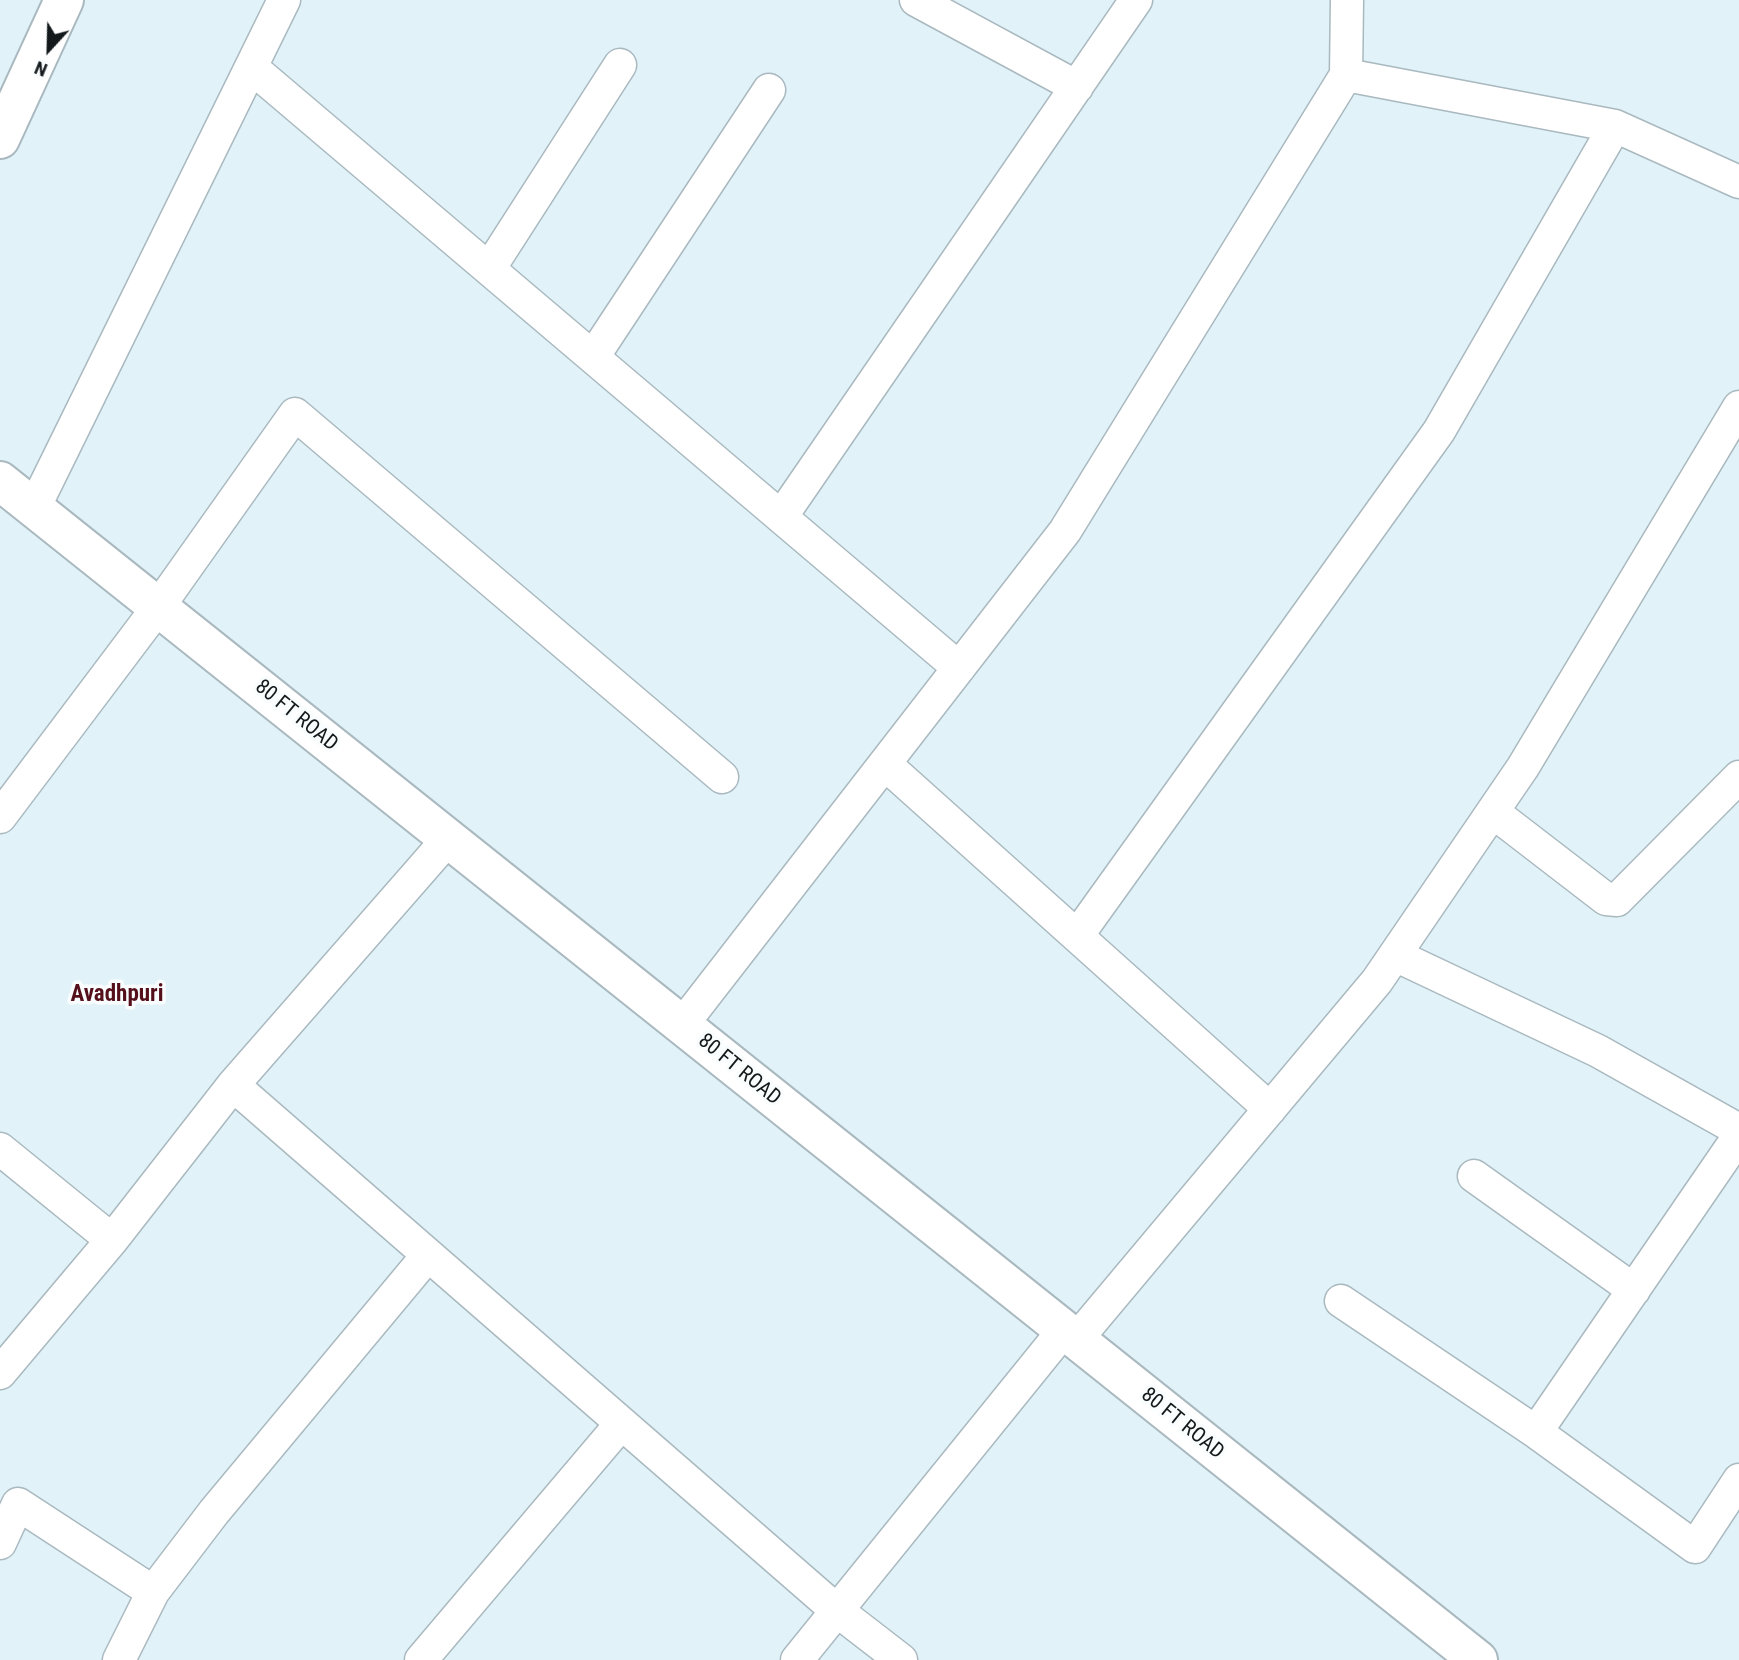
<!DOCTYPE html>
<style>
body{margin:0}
#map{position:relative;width:1739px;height:1660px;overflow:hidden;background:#e2f2f9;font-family:"Roboto Condensed",sans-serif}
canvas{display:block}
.north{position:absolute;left:14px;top:14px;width:70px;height:70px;-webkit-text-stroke:5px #fafdfe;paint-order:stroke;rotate:202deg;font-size:19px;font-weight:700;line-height:28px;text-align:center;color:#141a1c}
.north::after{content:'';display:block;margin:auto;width:24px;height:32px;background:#141a1c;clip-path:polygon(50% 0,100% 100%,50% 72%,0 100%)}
</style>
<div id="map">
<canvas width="1739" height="1660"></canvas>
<div class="north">N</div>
</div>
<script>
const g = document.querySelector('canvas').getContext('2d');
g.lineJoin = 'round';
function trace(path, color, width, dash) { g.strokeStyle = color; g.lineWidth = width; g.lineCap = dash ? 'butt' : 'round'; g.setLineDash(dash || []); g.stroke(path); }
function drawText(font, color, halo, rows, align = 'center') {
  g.font = font + ' "Roboto Condensed",sans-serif'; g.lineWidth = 7; g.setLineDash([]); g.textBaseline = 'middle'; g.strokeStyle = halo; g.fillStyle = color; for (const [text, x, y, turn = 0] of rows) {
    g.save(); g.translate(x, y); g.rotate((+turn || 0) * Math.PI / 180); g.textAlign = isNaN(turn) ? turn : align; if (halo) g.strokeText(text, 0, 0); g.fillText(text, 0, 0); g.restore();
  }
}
const minor = new Path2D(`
 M916 0 1077 87
 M251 67 959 668
 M1346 75 1615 126 1739 182
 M489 269 620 65
 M593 357 769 90
 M34 508 284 0
 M781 517 1136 0
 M885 764 1270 1109
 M1493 812 1606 899 1617 900 1739 777
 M0 817 159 606 295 414 722 777
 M1077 936 1439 431 1615 126
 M1395 955 1598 1051 1739 1130
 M682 1025 1065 531 1346 75 1347 0
 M233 1085 835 1609 901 1660
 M0 1149 112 1240
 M1474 1176 1634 1290
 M1341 1301 1536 1432 1695 1547 1739 1480
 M1076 1340 1377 981 1523 767 1739 407
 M0 1373 112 1240 233 1085 449 838
 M1536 1432 1739 1136
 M0 1543 18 1504 153 1592
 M119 1660 153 1592 214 1512 428 1255
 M421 1660 621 1424
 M797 1660 1064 1330`);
const tertiary = new Path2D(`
 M0 139 64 0
 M0 481 1478 1660`);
const streetNames = [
 ["80 FT ROAD",296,716,39],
 ["80 FT ROAD",739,1070,39],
 ["80 FT ROAD",1182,1424,39]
];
const neighbourhoodNames = [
 ["Avadhpuri",117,995]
];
trace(minor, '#a9b9bf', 35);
trace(tertiary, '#a9b9bf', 42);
trace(minor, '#fff', 32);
trace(tertiary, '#fff', 38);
drawText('21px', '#141a1c', '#fafdfe', streetNames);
drawText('bold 23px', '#55101b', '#fafdfe', neighbourhoodNames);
</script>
